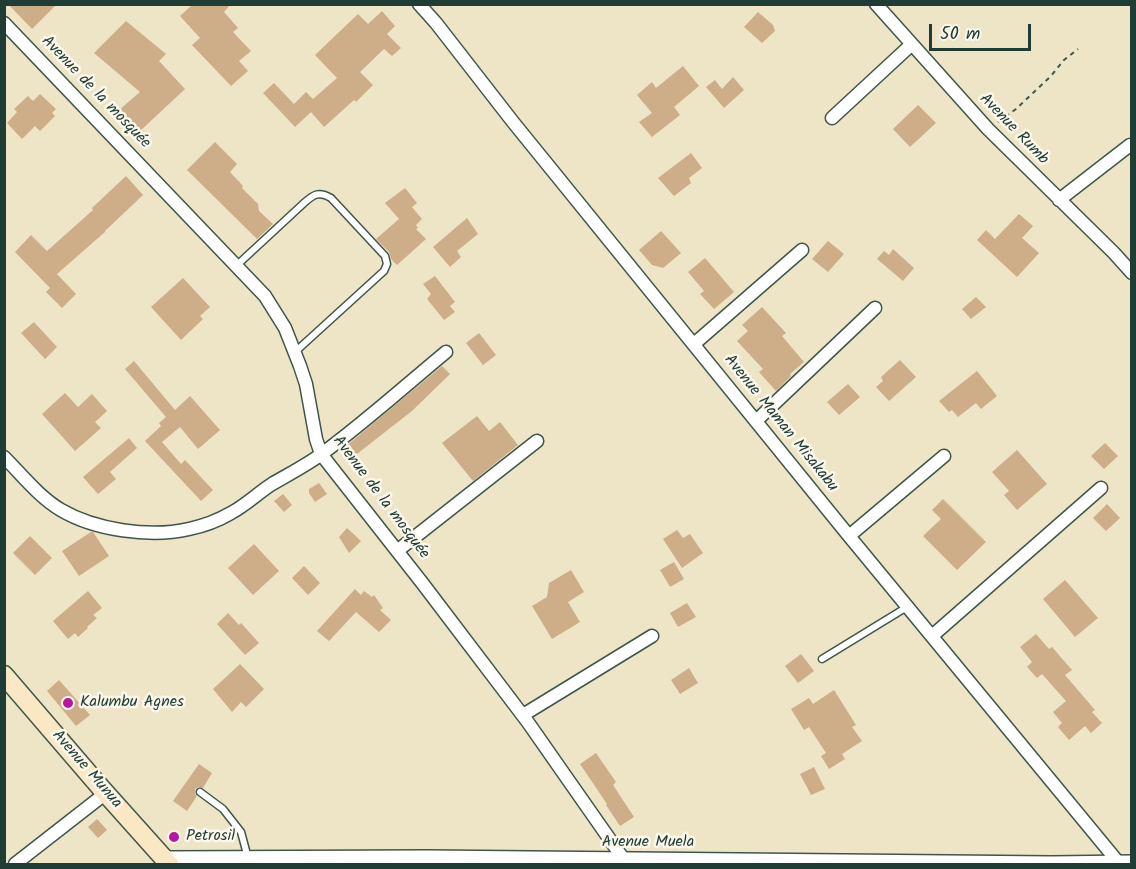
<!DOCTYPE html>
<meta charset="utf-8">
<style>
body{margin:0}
#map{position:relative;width:1136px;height:869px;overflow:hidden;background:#eee4c6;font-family:Kalam,sans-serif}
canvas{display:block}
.frame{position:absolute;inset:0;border:6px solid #1f3d34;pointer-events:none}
.scale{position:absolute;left:929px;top:24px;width:102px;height:27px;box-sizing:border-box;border:3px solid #1f3d34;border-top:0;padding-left:8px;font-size:18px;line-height:21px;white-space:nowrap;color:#1f3d34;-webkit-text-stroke:4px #fbf7ec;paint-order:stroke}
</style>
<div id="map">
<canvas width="1136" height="869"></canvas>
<div class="frame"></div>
<div class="scale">50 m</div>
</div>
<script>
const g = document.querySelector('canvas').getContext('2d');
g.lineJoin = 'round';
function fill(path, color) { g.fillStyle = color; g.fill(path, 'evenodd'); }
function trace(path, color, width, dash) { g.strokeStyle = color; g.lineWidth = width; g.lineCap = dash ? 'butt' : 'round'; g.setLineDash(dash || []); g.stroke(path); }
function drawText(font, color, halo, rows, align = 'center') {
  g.font = font + ' Kalam,sans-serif'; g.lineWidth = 5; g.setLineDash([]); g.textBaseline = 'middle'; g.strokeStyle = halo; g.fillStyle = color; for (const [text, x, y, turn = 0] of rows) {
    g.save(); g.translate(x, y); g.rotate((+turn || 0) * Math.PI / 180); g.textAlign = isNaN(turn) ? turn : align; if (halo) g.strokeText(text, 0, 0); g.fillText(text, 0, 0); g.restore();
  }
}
const building = new Path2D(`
 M8 4H57L32 29Z
 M193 4H231L224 12 238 28 233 32 251 51 239 61 248 71 231 86 192 45 200 38 180 16Z
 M382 11 395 26 387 34 401 48 392 56 384 49 360 72 373 85 356 102 354 100 324 127 311 112 295 127 263 93 274 83 294 104 306 92 313 99 337 78 315 55 358 14 368 24Z
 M758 12 773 25 775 31 762 43 744 27Z
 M126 21 166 54 159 61 185 89 139 132 118 111 140 92 94 53Z
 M683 66 699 86 674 107 680 115 652 137 639 122 652 113 637 95 652 82 656 88Z
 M733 77 744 90 724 108 706 87 715 80 722 89Z
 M40 94 56 109 52 113 55 116 40 131 35 126 22 139 7 123 17 112 14 109 28 96 33 101Z
 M918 105 936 123 910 147 893 129Z
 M215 142 237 164 230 172 243 186 242 188 258 204 259 211 273 224 257 239 187 170Z
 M691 153 702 168 689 178 691 183 674 196 658 178Z
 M126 176 143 195 105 231V232L57 274 76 294 62 308 46 292 50 288 15 252 31 235 47 251 93 210 92 208Z
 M405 188 417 203 412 207 422 219 416 225 418 228 416 229 426 239 397 265 391 259 389 252 376 239 399 219 385 203Z
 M1019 214 1033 226 1022 238 1039 253 1017 277 977 240 986 230 995 239Z
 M467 218 478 234 457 251 461 257 450 267 433 247Z
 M661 231 681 253 663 268 652 265 639 250Z
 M828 241 844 254 828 272 812 259Z
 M893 249 914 268 903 281 877 259 884 251 889 255Z
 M705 258 734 292 714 309 700 294 704 291 688 272Z
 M435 276 455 302 450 306 455 312 444 320 427 299 431 294 423 284Z
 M183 278 210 307 200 316 203 319 181 340 151 307Z
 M976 297 986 307 971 319 962 309Z
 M762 307 786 333 782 336 804 362 790 374 791 376 776 391 759 372 763 369 737 341 748 331 742 325Z
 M34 322 57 347 45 359 21 333Z
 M479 333 496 355 483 365 466 343Z
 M900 360 916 377 889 401 876 387 883 381 881 377Z
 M134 361 175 410 190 396 220 430 198 449 180 427 162 442 181 464 185 460 213 490 201 501 145 441 161 426 159 423 166 417 125 369Z
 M442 366 450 374 412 411 353 457 345 447Z
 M977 371 997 396 981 409 976 403 958 417 952 410 949 412 939 401Z
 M848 384 860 397 839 415 827 402Z
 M65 393 78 407 92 394 107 411 95 422 101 428 75 451 42 414Z
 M477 416 489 431 500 422 518 445 473 481 442 443Z
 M129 438 137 448 110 472 116 479 98 494 83 477Z
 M1105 443 1118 456 1104 469 1091 456Z
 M1017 450 1047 484 1017 510 1004 495 1009 491 992 472Z
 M319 483 327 494 315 502 309 493V489Z
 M283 494 292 505 284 512 274 501Z
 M943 499 986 542 957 570 923 536 941 519 932 510Z
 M1107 504 1120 518 1106 531 1093 518Z
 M347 528 361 541 349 553 339 537Z
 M677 530 683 538 690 534 703 553 682 568 663 539Z
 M91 532H93L109 556 79 576 62 551Z
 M30 536 52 558 35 575 13 553Z
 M254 544 279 571 253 595 228 568Z
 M674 562 684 579 670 587 660 570Z
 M304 566 320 583 308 595 292 578Z
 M571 570 584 592 568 602 580 622 552 639 532 606 547 597 549 583Z
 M1065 580 1098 618 1075 637 1043 599Z
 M355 589 361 595 364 591 372 597 374 595 383 608 380 610 391 620 379 632 356 612 329 641 317 631Z
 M88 591 102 608 93 615 97 618 87 627 88 628 78 637 75 633 68 639 53 621Z
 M687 603 696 617 678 627 670 613Z
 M228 613 239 625 241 623 259 643 245 655 217 624Z
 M1036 634 1049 649 1052 647 1072 670 1065 675 1095 710 1092 712 1102 723 1091 733 1085 726 1069 740 1058 727 1062 723 1053 712 1066 701 1042 674 1037 678 1027 667 1032 662 1020 647Z
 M801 654 814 671 798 683 785 666Z
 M240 664 264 689 246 707 241 702 232 712 213 689Z
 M689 668 698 683 680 694 671 680Z
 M59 680 90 715 76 726 47 691Z
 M834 690 856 725 852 727 862 741 842 754 845 759 829 769 821 756 826 753 809 727 804 730 791 709 809 698 813 704Z
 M596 753 616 782 613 785 634 817 620 826 606 805 607 804 580 764Z
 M199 764 212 773 203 788 198 787 195 789V794L197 796 187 811 173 801Z
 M814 767 825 789 811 795 800 774Z
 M97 819 107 830 98 838 88 827Z`);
const path = new Path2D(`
 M998 122 1016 109 1051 76 1064 60 1078 49`);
const service = new Path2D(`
 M236 266 304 203C314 194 319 191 331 198L385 256 387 264 384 271 295 352
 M822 659 907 607
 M200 792 223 809 241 832 248 858`);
const minor = new Path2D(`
 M419 4 436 23 513 122 849 536 1118 862
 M876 4 988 129 1114 253 1132 273
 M4 23 265 296 285 328 300 366 306 384 316 439 321 454 423 584 527 721 627 864
 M832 118 912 44
 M1059 200 1130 145
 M694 344 802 250
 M756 421 875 308
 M4 457C22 475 39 497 61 510 95 530 150 538 189 529 203 526 219 520 231 513 246 505 258 493 272 484 289 474 307 465 323 453 365 422 405 386 446 352
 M849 536 944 456
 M397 551 537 441
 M932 636 1101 488
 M523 715 652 636
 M15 864 106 793`);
const tertiary = new Path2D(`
 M165 859 427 858 1051 864 1132 863`);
const secondary = new Path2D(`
 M4 675 101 788 169 864`);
const markers = [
 [68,703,6,"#b5179e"],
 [174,837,6,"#b5179e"]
];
const streetNames = [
 ["Avenue de la mosquée",95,93,46],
 ["Avenue Rumb",1013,130,46],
 ["Avenue Maman Misakabu",780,424,51],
 ["Avenue de la mosquée",380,498,53],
 ["Avenue Munua",86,770,49],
 ["Avenue Muela",648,843]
];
const poiNames = [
 ["Kalumbu Agnes",80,703],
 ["Petrosil",186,837]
];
fill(building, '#cdae88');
trace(service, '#3e564a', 9);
trace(minor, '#3e564a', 15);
trace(tertiary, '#3e564a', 18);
trace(secondary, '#3e564a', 21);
trace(path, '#3e564a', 2, [4.5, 4.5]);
trace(service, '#fff', 6);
trace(minor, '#fff', 12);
trace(tertiary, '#fff', 15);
trace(secondary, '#fae7c3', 18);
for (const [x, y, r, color] of markers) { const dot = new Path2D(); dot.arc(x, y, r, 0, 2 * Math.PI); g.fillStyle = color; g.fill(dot); trace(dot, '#fbf7ec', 2); }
drawText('16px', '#1f3d34', '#fbf7ec', streetNames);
drawText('16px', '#1f3d34', '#fbf7ec', poiNames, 'left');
</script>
